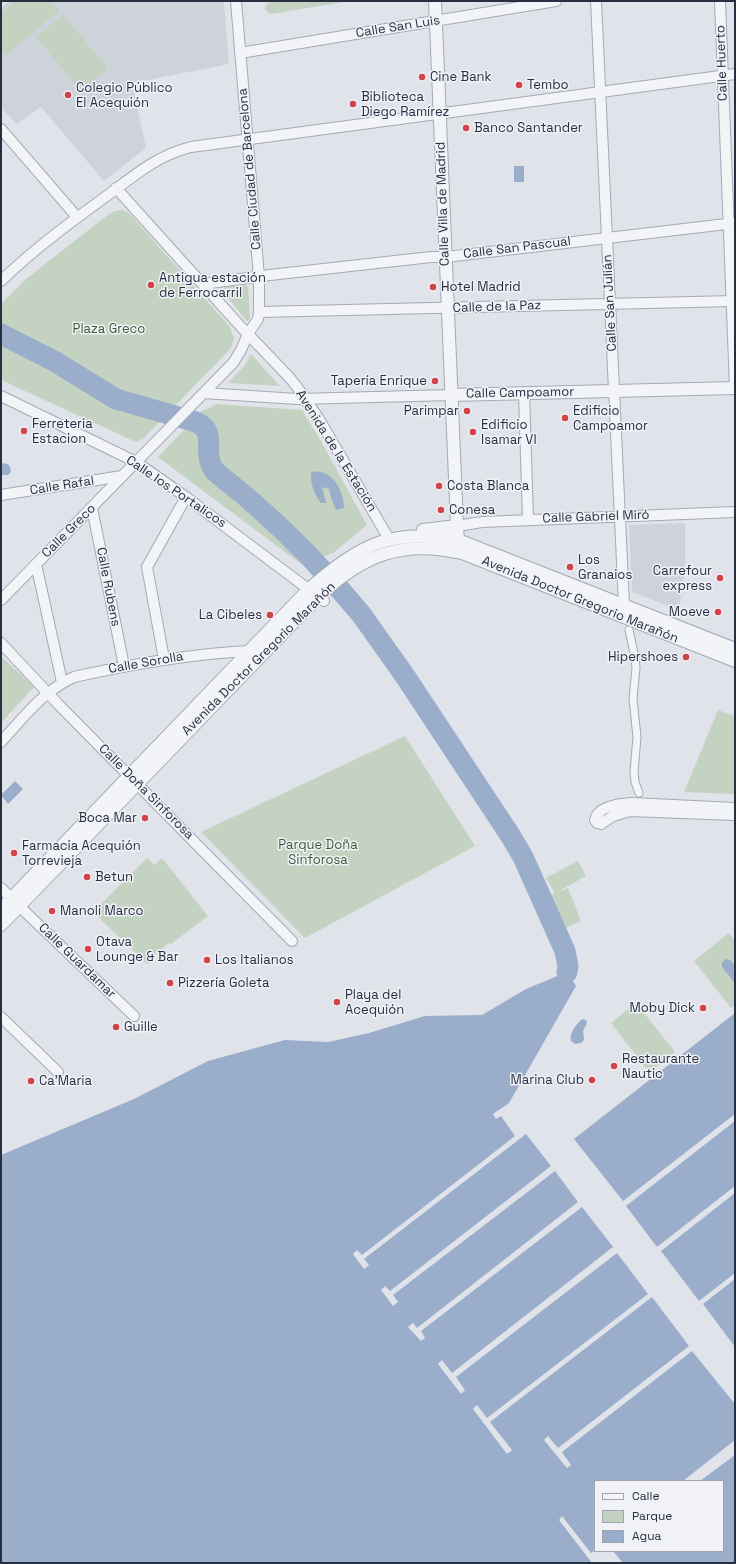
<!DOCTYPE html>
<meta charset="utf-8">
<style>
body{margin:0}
#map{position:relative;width:736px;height:1564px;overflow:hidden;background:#e0e3e9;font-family:"Space Grotesk",sans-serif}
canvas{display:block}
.frame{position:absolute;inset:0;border:2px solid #282f41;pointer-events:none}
.legend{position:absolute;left:594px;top:1480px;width:130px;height:72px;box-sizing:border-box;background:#f0f2f7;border:1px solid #a0a4ae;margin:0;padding:5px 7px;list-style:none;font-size:12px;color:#282f41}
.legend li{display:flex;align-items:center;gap:8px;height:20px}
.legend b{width:20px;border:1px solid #a0a4ae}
</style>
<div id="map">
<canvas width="736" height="1564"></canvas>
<div class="frame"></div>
<ul class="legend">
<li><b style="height:5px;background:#f3f4f8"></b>Calle</li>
<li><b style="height:11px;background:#c4d3c1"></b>Parque</li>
<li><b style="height:11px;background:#9aadca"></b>Agua</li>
</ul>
</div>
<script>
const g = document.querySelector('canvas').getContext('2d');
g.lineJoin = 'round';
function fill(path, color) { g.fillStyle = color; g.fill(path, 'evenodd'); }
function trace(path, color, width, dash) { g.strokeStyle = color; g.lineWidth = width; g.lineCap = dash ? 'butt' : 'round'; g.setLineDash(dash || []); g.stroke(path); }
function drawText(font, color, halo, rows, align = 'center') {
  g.font = font + ' "Space Grotesk",sans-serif'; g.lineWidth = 3; g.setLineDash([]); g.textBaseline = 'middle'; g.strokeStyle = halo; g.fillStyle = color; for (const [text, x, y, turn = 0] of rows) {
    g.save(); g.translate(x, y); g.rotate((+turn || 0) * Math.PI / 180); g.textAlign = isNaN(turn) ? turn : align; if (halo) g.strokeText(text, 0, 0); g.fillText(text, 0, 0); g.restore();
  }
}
const built = new Path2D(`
 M9 1H224L229 64 132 83 146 148 104 181 41 107 16 124 1 107V8Z
 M685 523V564L679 610 632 592 629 525Z`);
const green = new Path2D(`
 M15 1H51L59 11 6 55 1 50V13Z
 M276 1H350L270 14 265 9C266 2 270 2 276 1Z
 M63 15 108 68 81 91 36 37Z
 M123 210 129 213 230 327 234 338 231 348 143 439 136 442 1 380V304L26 279 109 214 115 211Z
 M245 285 248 287 250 318 248 321 246 320 222 291 225 287Z
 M251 354 280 386 228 383 245 365Z
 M217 404 302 410 322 443 367 525 333 553 301 564 158 457 202 411Z
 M1 656 34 687 1 723Z
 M718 710 735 716V794L684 792Z
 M405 736 475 846 305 938 201 832Z
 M147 858 154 865 162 858 208 916 171 944 169 943 151 957 152 960 147 964 93 912Z
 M578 861 586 876 557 892 568 888 581 921 565 928 551 895 555 893 546 878Z
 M729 933 735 941V1005L731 1008 694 961Z
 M636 1003 675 1052 649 1072 611 1023Z`);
const water = new Path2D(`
 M514 166H524V182H514Z
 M1 463 8 464 10 467 11 472 8 475H1Z
 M311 472C314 472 318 471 321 472 336 475 344 495 344 508L336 510 331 498 329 489 322 487 326 503H321C314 493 310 484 311 472Z
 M15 781 23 789 8 804 1 795Z
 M726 959 730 960 735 966V983L722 967V962Z
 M567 972 576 986 509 1103 493 1114 496 1119 501 1116 515 1136 362 1255 357 1250 353 1254 364 1269 369 1265 364 1259 526 1134 551 1166 390 1291 385 1286 381 1290 393 1306 398 1302 393 1295 555 1171 578 1202 417 1328 413 1323 408 1327 421 1341 425 1338 421 1331 582 1207 613 1247 452 1373 442 1360 438 1364 461 1394 465 1390 456 1377 617 1253 648 1294 487 1418 477 1405 473 1409 507 1454 512 1450 490 1422 652 1297 689 1346 558 1448 548 1436 544 1440 567 1468 571 1465 562 1452 692 1351 735 1404V1440L683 1481H595V1550L591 1553 562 1516 559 1520 592 1563H1V1155L134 1099 208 1061 285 1040 328 1042 369 1033 425 1016 482 1015 526 989Z
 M735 1013V1114L623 1201 574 1139Z
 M582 1019 586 1020 587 1023 583 1031 584 1040 581 1043 575 1044 571 1041C569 1033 576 1025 582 1019Z
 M735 1121V1186L657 1247 626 1206Z
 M735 1193V1273L699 1301 661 1251Z
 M735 1279V1347L703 1304Z
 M735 1455V1563H623L613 1551H723V1481H700Z`);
const river = new Path2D(`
 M1 334 54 361 116 399 196 422C216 432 205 444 210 462 211 465 212 467 214 470 225 481 239 490 251 501 290 535 328 574 361 614L405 676 510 835 523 857 565 951 568 966 567 972`);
const pedestrian = new Path2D(`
 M629 630 635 657 636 668 633 699 637 737 634 772 635 782 639 793`);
const minor = new Path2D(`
 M596 1 624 605
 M720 1 735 388
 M240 53 556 1
 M1 129 77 217
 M116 188 242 328 289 377 297 387 319 419 389 539
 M1 281C33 250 68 224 104 198 131 178 157 155 191 147L735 74
 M203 284 270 275 431 257H446L735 223
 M259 312 735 301
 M204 393 297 399 452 395
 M524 393 528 520
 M1 396 136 462 186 497 324 601
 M1 495 122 476
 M92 508 124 666
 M457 526 482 522 735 512
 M36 564 62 682
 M1 600 233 363 241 350 248 334 258 319 259 312V277L236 1
 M1 643 58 704 292 941
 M164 659 147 567 186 497
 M1 742C23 718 44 690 74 677 132 664 190 654 249 651
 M735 808 631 803C619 804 598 806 595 820L597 823 601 824 613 816 630 811 735 815
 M1 888 11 898
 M19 906 134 1016
 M1 1017 58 1072`);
const tertiary = new Path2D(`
 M435 1 457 526 458 540 461 548
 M452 395 735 388
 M423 530 457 526
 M1 909 309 589C359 546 390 527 458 540L735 649
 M1 925 318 597C362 555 402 539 462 553L735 661`);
const markers = [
 [422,77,4,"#d24249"],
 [519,85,4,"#d24249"],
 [68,95,4,"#d24249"],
 [353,104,4,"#d24249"],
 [466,128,4,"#d24249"],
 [151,285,4,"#d24249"],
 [433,287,4,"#d24249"],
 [435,381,4,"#d24249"],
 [467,411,4,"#d24249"],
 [565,418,4,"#d24249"],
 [24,431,4,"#d24249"],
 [473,432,4,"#d24249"],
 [439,486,4,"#d24249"],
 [441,510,4,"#d24249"],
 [570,567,4,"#d24249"],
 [720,578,4,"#d24249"],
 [718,612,4,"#d24249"],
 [270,615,4,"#d24249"],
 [686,657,4,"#d24249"],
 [145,818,4,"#d24249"],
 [14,853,4,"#d24249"],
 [87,877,4,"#d24249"],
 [52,911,4,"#d24249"],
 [88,949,4,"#d24249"],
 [207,960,4,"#d24249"],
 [170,983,4,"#d24249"],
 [337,1002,4,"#d24249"],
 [703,1008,4,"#d24249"],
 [116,1027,4,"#d24249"],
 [614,1066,4,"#d24249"],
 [592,1080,4,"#d24249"],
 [31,1081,4,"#d24249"]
];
const streetNames = [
 ["Calle San Luis",398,27,-9],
 ["Calle Huerto",722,63,-92],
 ["Calle Ciudad de Barcelona",250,169,-95],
 ["Calle Villa de Madrid",443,204,-92],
 ["Calle San Pascual",517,248,-7],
 ["Calle San Julián",610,303,-93],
 ["Calle de la Paz",497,307,-2],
 ["Calle Campoamor",520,393,-1],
 ["Avenida de la Estación",336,451,58],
 ["Calle Rafal",62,486,-9],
 ["Calle los Portalicos",176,492,34],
 ["Calle Gabriel Miró",596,517,-2],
 ["Calle Greco",69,531,-45],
 ["Calle Rubens",108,587,79],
 ["Avenida Doctor Gregorio Marañón",580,600,22],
 ["Avenida Doctor Gregorio Marañón",259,659,-45],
 ["Calle Sorolla",146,663,-10],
 ["Calle Doña Sinforosa",146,792,45],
 ["Calle Guardamar",77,961,44]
];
const poiNames = [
 ["Cine Bank",430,77],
 ["Tembo",527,85],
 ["Colegio Público",76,88],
 ["El Acequión",76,103],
 ["Biblioteca",361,97],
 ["Diego Ramírez",361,112],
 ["Banco Santander",474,128],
 ["Antigua estación",159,278],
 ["de Ferrocarril",159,293],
 ["Hotel Madrid",441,287],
 ["Tapería Enrique",427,381,"right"],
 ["Parimpar",459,411,"right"],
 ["Edificio",573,411],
 ["Campoamor",573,426],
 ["Ferreteria",32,424],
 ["Estacion",32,439],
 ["Edificio",481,425],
 ["Isamar VI",481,440],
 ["Costa Blanca",447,486],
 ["Conesa",449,510],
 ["Los",578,560],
 ["Granaios",578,575],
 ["Carrefour",712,571,"right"],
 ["express",712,586,"right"],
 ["Moeve",710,612,"right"],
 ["La Cibeles",262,615,"right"],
 ["Hipershoes",678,657,"right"],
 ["Boca Mar",137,818,"right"],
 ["Farmacia Acequión",22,846],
 ["Torrevieja",22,861],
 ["Betun",95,877],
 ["Manoli Marco",60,911],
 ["Otava",96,942],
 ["Lounge & Bar",96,957],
 ["Los Italianos",215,960],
 ["Pizzería Goleta",178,983],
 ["Playa del",345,995],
 ["Acequión",345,1010],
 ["Moby Dick",695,1008,"right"],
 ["Guille",124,1027],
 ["Restaurante",622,1059],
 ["Nautic",622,1074],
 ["Marina Club",584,1080,"right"],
 ["Ca'Maria",39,1081]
];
const parkNames = [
 ["Plaza Greco",109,329],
 ["Parque Doña",318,845],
 ["Sinforosa",318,860]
];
fill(built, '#ced2db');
fill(green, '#c4d3c1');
fill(water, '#9aadca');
trace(river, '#9aadca', 21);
trace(pedestrian, '#a5a9b3', 9);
trace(minor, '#a5a9b3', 12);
trace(tertiary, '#a5a9b3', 14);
trace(pedestrian, '#f3f4f8', 7);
trace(minor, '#f3f4f8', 10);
trace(tertiary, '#f3f4f8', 12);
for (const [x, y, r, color] of markers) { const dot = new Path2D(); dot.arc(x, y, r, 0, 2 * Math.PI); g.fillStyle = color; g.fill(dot); trace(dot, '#f0f2f7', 1.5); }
drawText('13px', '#282f41', '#f0f2f7', streetNames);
drawText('13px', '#282f41', '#f0f2f7', poiNames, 'left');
drawText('13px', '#395d35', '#f0f2f7', parkNames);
</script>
